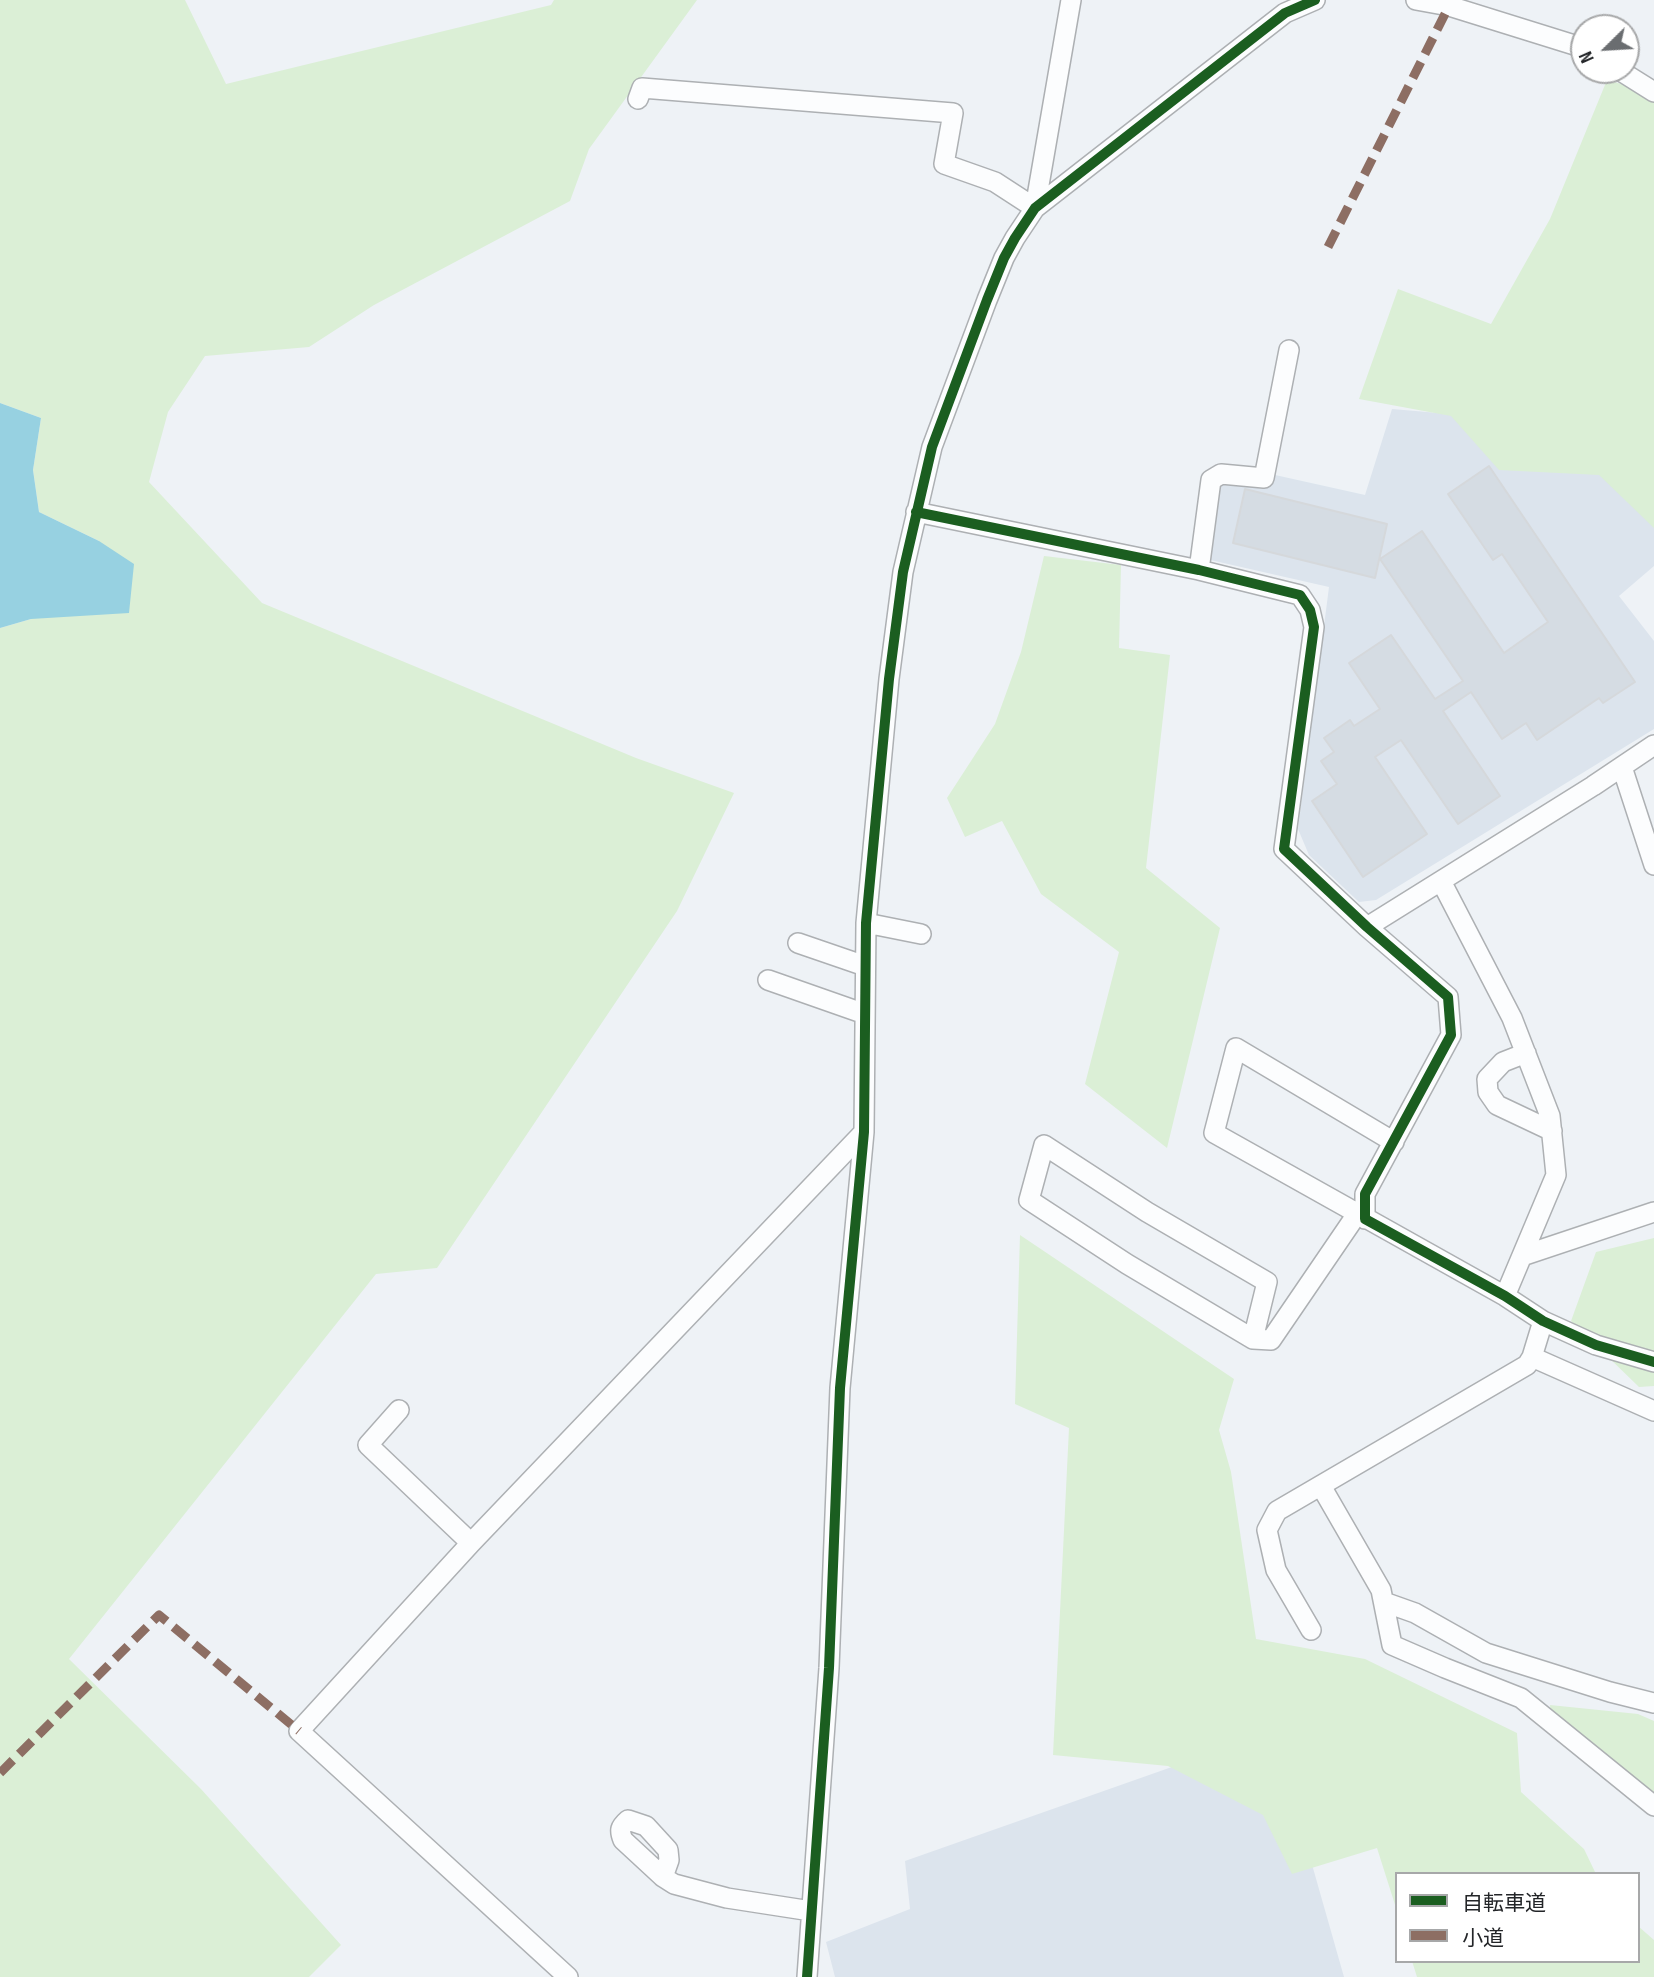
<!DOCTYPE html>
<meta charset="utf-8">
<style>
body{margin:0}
#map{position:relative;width:1654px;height:1977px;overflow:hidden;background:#eef2f6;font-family:"Sofia Sans Condensed","Noto Sans JP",sans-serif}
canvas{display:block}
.legend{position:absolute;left:1395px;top:1872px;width:245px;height:91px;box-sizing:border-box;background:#fff;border:2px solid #a7a8a9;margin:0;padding:9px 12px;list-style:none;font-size:21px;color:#232528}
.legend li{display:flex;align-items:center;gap:14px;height:35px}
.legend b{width:35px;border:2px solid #a7a8a9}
.north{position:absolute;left:1570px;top:14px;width:70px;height:70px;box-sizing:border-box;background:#fff;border:2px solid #a7a8a9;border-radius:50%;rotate:246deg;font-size:19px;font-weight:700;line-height:28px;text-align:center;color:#232528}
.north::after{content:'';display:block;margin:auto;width:24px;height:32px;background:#6a6d70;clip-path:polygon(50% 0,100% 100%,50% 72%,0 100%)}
</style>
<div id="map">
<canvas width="1654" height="1977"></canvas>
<ul class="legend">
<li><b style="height:9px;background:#1b5e20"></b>自転車道</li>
<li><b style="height:9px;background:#8d6e63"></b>小道</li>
</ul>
<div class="north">N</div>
</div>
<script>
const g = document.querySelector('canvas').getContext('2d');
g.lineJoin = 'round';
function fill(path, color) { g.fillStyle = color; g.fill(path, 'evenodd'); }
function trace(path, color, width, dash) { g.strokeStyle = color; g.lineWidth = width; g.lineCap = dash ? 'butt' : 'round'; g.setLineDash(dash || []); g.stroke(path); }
const built = new Path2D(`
 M1392 409 1462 415 1627 480 1654 506V566L1619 596 1654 641V729L1376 900 1359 902 1309 855 1298 829 1329 587 1206 559 1219 481 1263 489 1275 475 1365 495Z
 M1274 1731 1344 1977H835L826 1942 910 1909 905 1861Z`);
const green = new Path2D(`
 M0 0H185L226 84 551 5 554 0H697L589 149 570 201 374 305 309 347 205 356 168 412 149 482 262 603 636 758 734 793 677 911 437 1268 376 1274 69 1659 201 1789 341 1945 309 1977H0V628L31 619 99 541 39 512 33 470 41 418 0 403Z
 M1607 80 1654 93V528L1599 475 1499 470 1451 416 1359 399 1398 289 1491 324 1550 219Z
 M1044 556 1121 565 1119 648 1170 655 1146 868 1220 928 1167 1148 1085 1084 1119 952 1041 894 1002 821 965 837 947 798 995 724 1021 652Z
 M1020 1235 1234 1379 1219 1430 1231 1472 1256 1639 1365 1659 1517 1733 1521 1792 1584 1849 1596 1874H1397V1911L1377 1848 1292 1874 1263 1815 1168 1766 1053 1755 1069 1428 1015 1404Z
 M1654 1238V1386L1639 1387 1571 1321 1596 1252Z
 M1550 1705 1638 1714 1654 1721V1793L1552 1721Z
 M1638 1926 1654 1940V1977H1417L1412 1961H1638Z`);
const water = new Path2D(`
 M0 403 41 418 33 470 39 512 99 541 134 564 129 613 31 619 0 628Z`);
const building = new Path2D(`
 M1489 466 1635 682 1603 703 1599 698 1537 740 1526 723 1502 739 1471 692 1443 711 1500 796 1458 824 1401 740 1375 757 1427 834 1363 877 1312 801 1337 784 1321 761 1334 752 1324 738 1350 720 1354 726 1380 709 1349 663 1391 635 1435 699 1463 681 1380 559 1422 531 1504 653 1548 622 1502 554 1493 560 1448 494Z
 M1245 489 1387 524 1375 578 1233 543Z`);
const minor = new Path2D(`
 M1416 0 1449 6 1584 48
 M1619 70 1654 92
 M638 99 642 88 953 113 944 164 995 182 1035 208 1071 0
 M916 512 1199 570 1300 595 1310 610 1314 627 1284 849 1367 927 1448 997 1451 1035 1365 1194V1219
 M1199 570 1211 480 1221 474 1264 478 1289 350
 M1622 767 1654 865
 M1441 881 1512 1018 1550 1116 1556 1175 1505 1296
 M866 923 921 934
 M1367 927 1593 786 1654 745
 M798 943 865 966
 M768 980 865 1014
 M1526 1053 1503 1062 1487 1079 1488 1092 1497 1105 1552 1131
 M1394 1142 1236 1048 1214 1133 1505 1296 1543 1321 1596 1345 1654 1362
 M1522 1256 1654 1212
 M1253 1339 1267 1282 1147 1212 1044 1145 1029 1200 1127 1264 1253 1339 1271 1340 1357 1214
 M1532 1357 1654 1411
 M399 1410 368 1445 471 1543
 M1321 1486 1381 1590 1392 1645 1445 1668 1521 1698 1654 1806
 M1384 1602 1415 1613 1486 1653 1610 1692 1654 1703
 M1311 1630 1276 1570 1267 1530 1277 1511 1527 1365 1532 1357 1543 1321
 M663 1877 669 1860 668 1850 646 1826 628 1820C620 1827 619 1830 623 1840L663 1877 674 1884 727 1898 811 1911
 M568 1977 299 1731 471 1543 864 1132
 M807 1977 829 1668 840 1388 864 1132 866 923 889 679 903 572 932 447 987 300 1004 258 1015 238 1035 208 1285 13 1315 0`);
const quiet = new Path2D(`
 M1328 247 1449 6
 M0 1773 159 1615 299 1731`);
const cycleway = new Path2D(`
 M916 512 1199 570 1300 595 1310 610 1314 627 1284 849 1367 927 1448 997 1451 1035 1365 1194V1219L1505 1296 1543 1321 1596 1345 1654 1362
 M807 1977 829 1668 840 1388 864 1132 866 923 889 679 903 572 932 447 987 300 1004 258 1015 238 1035 208 1285 13 1315 0`);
fill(built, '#dce4ed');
fill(green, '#dbefd6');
fill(water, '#97d1e1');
fill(building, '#d5dce3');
trace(building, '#d5d8db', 2);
trace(minor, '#adb0b3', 22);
trace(minor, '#fcfdfe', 19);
trace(quiet, '#8d6e63', 9, [18, 9]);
trace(cycleway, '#1b5e20', 10);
</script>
